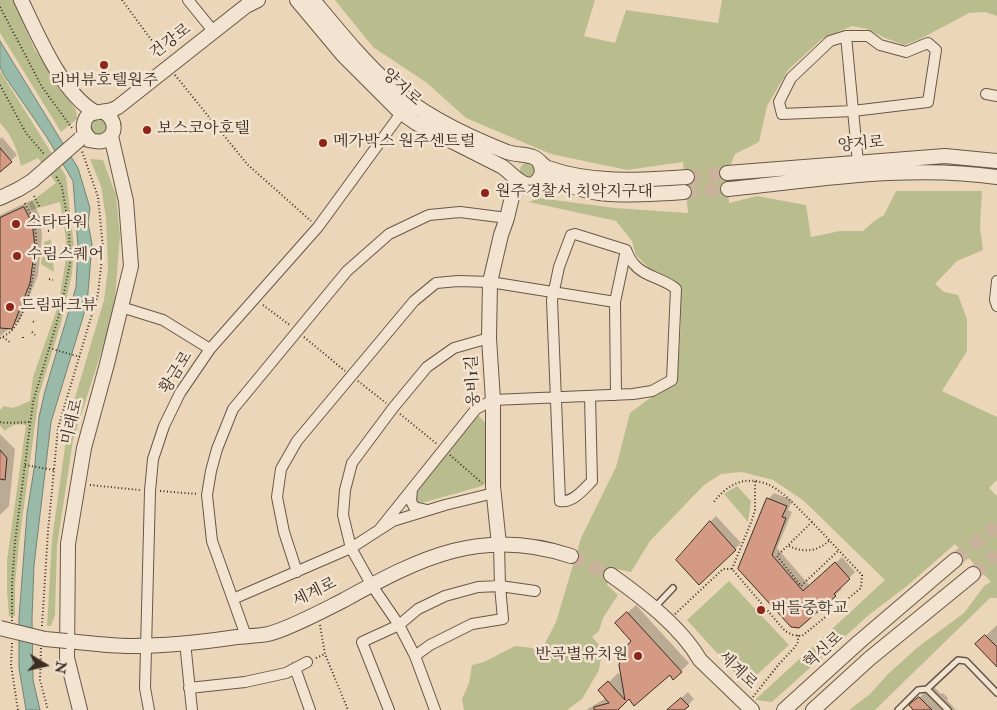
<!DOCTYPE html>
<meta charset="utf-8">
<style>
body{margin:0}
#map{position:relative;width:997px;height:710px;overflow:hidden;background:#ecd6b9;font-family:"IM FELL Double Pica",serif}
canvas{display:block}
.north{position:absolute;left:20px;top:640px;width:50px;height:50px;-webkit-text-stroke:4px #f3e4d2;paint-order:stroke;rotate:99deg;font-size:14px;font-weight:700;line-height:20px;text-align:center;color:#3c2d22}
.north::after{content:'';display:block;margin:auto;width:18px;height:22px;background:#3c2d22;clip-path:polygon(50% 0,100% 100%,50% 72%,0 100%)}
</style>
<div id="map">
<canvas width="997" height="710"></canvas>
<div class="north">N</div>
</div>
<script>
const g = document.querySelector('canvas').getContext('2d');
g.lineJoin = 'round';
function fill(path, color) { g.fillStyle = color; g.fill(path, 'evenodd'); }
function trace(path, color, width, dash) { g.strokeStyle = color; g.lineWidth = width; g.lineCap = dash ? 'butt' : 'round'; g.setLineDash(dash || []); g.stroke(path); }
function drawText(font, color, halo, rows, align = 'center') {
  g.font = font + ' "IM FELL Double Pica","Noto Serif KR",serif'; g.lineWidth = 5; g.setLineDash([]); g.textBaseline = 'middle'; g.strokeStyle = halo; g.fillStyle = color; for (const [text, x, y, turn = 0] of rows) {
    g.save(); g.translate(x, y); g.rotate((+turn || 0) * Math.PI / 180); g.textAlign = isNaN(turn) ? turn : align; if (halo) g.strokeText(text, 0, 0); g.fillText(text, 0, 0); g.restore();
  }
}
const green = new Path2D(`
 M0 0H13L35 50 76 110 77 119 61 132 0 33Z
 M335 0H595L584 36 615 43 626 10 718 23 722 0H997V16L985 12 969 13 918 40 904 45 885 38 867 29 852 26 822 39 788 70 767 106 759 142 735 154 727 173 729 203 757 196 806 205 811 237 840 231H863L874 221 884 215 896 191H982L980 227 983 250 957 261 935 284 944 292 958 295 967 319V351L942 391 997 417V480L989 488 997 496V598H990L875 710H849L870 694 888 674 918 647 964 613 985 585 991 582 955 544 907 586 870 614 772 702 755 700 885 580 804 501 773 480 742 472 721 474 704 485 650 541 631 572 612 568 607 585 618 595 603 618 599 631 592 637 600 646 602 652 599 670 582 699 567 710H464L462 699 469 683 472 665 484 662 515 646 542 649 556 622 581 538 616 467 630 413 677 378 681 325V286L651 270 636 255 632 241 616 221 529 202 539 198 615 208 688 213 683 162 627 170 551 154 466 118 427 83 373 47Z
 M0 71 66 176 74 247 72 274 61 323 39 395 19 543 15 585V616H9L7 591V560L26 425C17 423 11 425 5 431L0 426V410L4 406 13 408 30 401 33 377 58 306 65 265 66 239 60 202 31 210 29 203 56 183 38 158 21 166C17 149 13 137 0 123Z
 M91 127a8 8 0 1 1 16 0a8 8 0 1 1-16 0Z
 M90 159 103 160 116 195 120 235 115 298 109 328 73 440 57 546 55 615 51 626H47L52 539 69 418 104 300 108 268 106 218 101 186Z
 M520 170a7 7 0 1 1 14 0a7 7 0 1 1-14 0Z
 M51 239 54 272 41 264 44 242Z
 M478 415 485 422 487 482 482 486 422 503 417 502 414 495 417 487Z
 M737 486 751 501 748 522 724 494Z
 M729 581 789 645 746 685 687 620Z`);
const water = new Path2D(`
 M0 41 78 168 90 208 88 223 92 244 87 304 51 422 34 565 32 618 33 680 40 710H26L19 668V618L27 513 35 463 39 417 45 391 76 287 78 246 73 181 46 136 4 75 0 67Z`);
const shadow = new Path2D(`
 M2 137 17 155 0 171V139Z
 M32 200 41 219 42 238 38 275 20 320 0 336V215Z
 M0 434 15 449 9 506 0 515Z
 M774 493 792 500 788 510 792 512 777 548 810 586 842 557 855 572 840 587 842 589 835 595 798 627 740 569 768 499Z
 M716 516 741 543 699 584 710 522Z
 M636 605 689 663 681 671 670 674 630 698 616 710H586L606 698 600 691 618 673 623 679 632 641 625 615Z
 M997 625V665L977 644Z
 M932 685 941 694 943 693 948 698 947 700 956 710H915L911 706Z
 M688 692 694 699 688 705 682 710H668Z`);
const building = new Path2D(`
 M0 148 12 162 0 172Z
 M24 207 31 221 33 229 35 247 30 283 12 329 0 328V218Z
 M0 450 7 458 5 480 0 479Z
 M767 498 787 506 782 517 786 518 772 555 803 591 835 562 850 579 834 594 836 596 799 628 791 627 738 569Z
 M710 521 736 550 699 585 676 560Z
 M627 612 682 672 673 680 670 675 634 706 629 699 618 710H594V707L609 703 598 690 608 681 625 700 619 665 623 650 631 641 615 623Z
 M985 635 997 647V667L975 644Z
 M919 697 932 710H913L909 705Z
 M681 698 689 706 684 710H667Z`);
const tertiaryTunnel = new Path2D(`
 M687 177 727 173
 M684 192 728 189
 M571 556 611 575
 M955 560 997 526
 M973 574 997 554`);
const path = new Path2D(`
 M122 0 161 53
 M0 7 42 87 72 128
 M175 75 247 164 311 221
 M0 85 26 133 44 154
 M34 196 40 208
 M32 219 41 218
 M48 231 52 230
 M49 279 53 280
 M263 305 291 326
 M28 307 36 310
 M33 322 36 320
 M32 332 35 335
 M3 337 11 343
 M304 337 345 371
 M0 338C4 336 10 333 13 329 29 309 38 260 36 235 35 223 30 212 24 202
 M23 338V336
 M49 348 80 357
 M358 381 386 403
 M400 414 437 444
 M0 422C8 424 22 422 31 422
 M450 455 482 483
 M25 465 54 470
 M90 485 140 490
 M160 491 198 494
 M812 522 777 556 801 586 839 550
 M789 546C804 553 817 552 830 540
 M732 569 752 520 755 510V481
 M675 614 723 569H732L785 631 793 635 802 636 861 588 862 575C842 554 823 533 803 513 793 503 780 489 767 484 743 475 727 485 713 503
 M12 621V584L15 542 33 402 60 312 70 264 69 228 62 187 56 176
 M320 625 325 654 348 710
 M42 626 48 531 58 428 98 294 103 248 98 197 82 151
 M12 643 11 665 18 710
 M41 648 40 680 48 710
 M316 658 325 654
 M753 697 779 664 795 647 798 642V635`);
const service = new Path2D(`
 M654 608 673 588
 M927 689 948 710
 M898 710 918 690 927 689 958 660 966 661 997 693`);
const minor = new Path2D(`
 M188 0 214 32
 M846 36H868L880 45 906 52 928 43 936 50 928 102 853 111 782 114 779 102 791 78 830 41Z
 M846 36 858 163
 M986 94 997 96
 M997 281 995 300 997 306
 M121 307 163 320 210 349
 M616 395 615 302 626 250
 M590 396 592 481C583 490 573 503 560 501L552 300 559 267 571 235 575 234 626 250
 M412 489 411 501 414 507 427 510
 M379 530 476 409 493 400 633 394 652 391 672 380 676 289C664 278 644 277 634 264 630 260 628 254 626 250
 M297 572 284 532 277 497 281 469 297 441 414 301 436 283 458 281 490 282 615 302
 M233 599 351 548 393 521 445 505 494 493
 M246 636 212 541 207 495 211 471 217 449 233 409 347 271 389 234 429 215 460 212 507 218
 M185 642 192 710
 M415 656 430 645 472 624 503 619 500 586 499 545
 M295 668 310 710
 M189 688 245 682 286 673 307 662
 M149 710 145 688 150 491 153 459 164 426 180 393 210 349 318 227 399 116
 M389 710 362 642 399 625 418 609 445 596 478 587 500 586 535 591
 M435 710 415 656 399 625 371 584 351 548 343 515 345 490 352 463 393 408 427 367 454 348 489 338`);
const tertiary = new Path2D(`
 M21 0C37 33 62 94 95 112
 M297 0 343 55 399 111 416 123 501 166C512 172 528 197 540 177 543 172 542 167 539 162
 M313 0C338 30 363 61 392 87 422 115 469 137 507 152 516 155 526 154 533 157 539 159 542 166 548 168 593 184 641 180 687 177
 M83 139C89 139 96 143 103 141 118 136 116 119 104 112
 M90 139C85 135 83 130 84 124 86 111 97 113 106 111 111 111 114 109 118 107L246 6 258 0
 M727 173 945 156 997 161
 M538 180C559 179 579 191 599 193 627 196 656 194 684 192
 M728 189C817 180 908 164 997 177
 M0 198 19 189
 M499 545 493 486V400L489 338 490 282 501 235 507 218 516 180
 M611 575C642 597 681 627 700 660L752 710
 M67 641C88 643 110 646 131 646 166 646 203 642 237 637 247 636 258 636 268 634 289 629 324 610 344 600 420 558 482 526 571 556
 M80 710 67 658 68 544 84 448 107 364 131 266 126 201 111 136
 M784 710 859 642 955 560
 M813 710 869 659 973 574`);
const tertiaryBridge = new Path2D(`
 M19 189 32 181 80 139
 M0 628 45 639 67 641`);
const markers = [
 [104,65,5,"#8f2418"],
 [147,130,5,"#8f2418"],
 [323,143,5,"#8f2418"],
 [485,193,5,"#8f2418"],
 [16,224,5,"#8f2418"],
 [17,256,5,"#8f2418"],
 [10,307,5,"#8f2418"],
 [761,610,5,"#8f2418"],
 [638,656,5,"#8f2418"]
];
const streetNames = [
 ["건강로",171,42,-37],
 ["양지로",401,88,42],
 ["양지로",861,145,-5],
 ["황금로",177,373,-58],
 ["웅비1길",474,381,-93],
 ["미래로",73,422,-76],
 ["세계로",315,593,-26],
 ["혁신로",824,651,-42],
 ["세계로",737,671,44]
];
const poiNames = [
 ["리버뷰호텔원주",104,82,"center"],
 ["보스코아호텔",157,130],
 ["메가박스 원주센트럴",333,143],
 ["원주경찰서 치악지구대",495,193],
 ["스타타워",26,224],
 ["수림스퀘어",27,256],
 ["드림파크뷰",20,307],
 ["버들중학교",771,610],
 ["반곡별유치원",628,656,"right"]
];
fill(green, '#b9bd8e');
fill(water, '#9abaa9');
trace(water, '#748273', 1);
fill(shadow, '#0003');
fill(building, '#d59a83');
trace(building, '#3c2d22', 1);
trace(tertiaryTunnel, '#c9b49b', 14, [14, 7]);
trace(service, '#685748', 8);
trace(minor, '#685748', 12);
trace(tertiary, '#685748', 16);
trace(path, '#3c2d22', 2, [1, 2.5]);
trace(service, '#f3e4d2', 5);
trace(minor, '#f3e4d2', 10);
trace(tertiary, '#f3e4d2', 14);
trace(tertiaryBridge, '#685748', 16, []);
trace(tertiaryBridge, '#f3e4d2', 14);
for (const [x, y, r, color] of markers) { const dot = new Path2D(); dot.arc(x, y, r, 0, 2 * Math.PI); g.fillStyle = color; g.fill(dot); trace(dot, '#f3e4d2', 2); }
drawText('16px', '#3c2d22', '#f3e4d2', streetNames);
drawText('16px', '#3c2d22', '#f3e4d2', poiNames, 'left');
</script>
